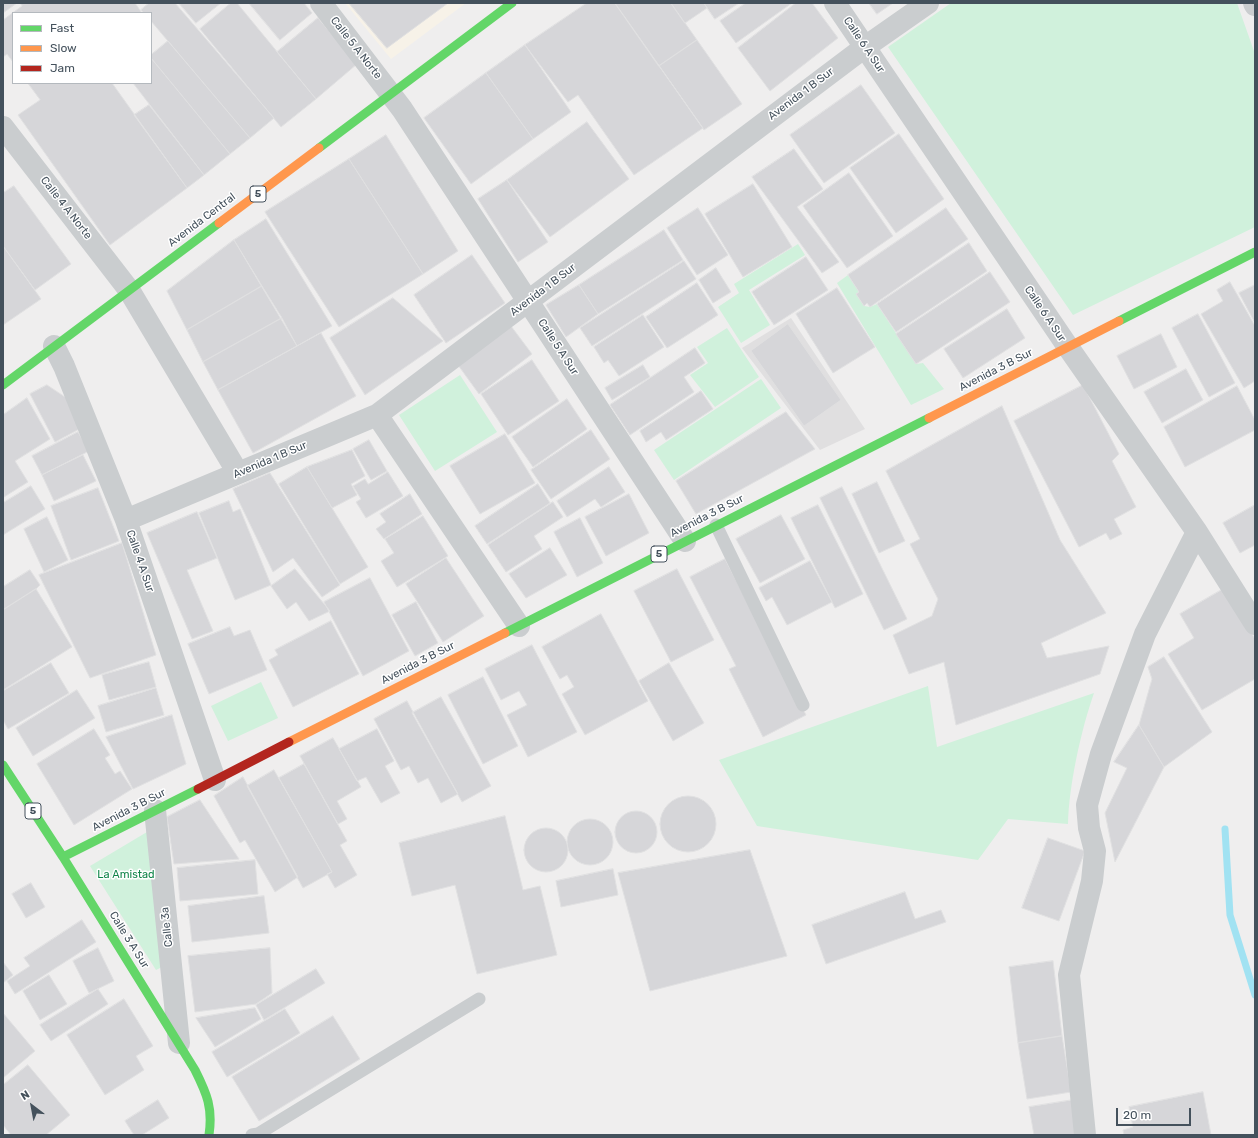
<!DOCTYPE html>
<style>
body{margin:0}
#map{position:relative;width:1258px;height:1138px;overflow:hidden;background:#efeeee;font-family:Rubik,sans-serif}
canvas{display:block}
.frame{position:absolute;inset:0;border:4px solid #44515c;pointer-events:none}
.legend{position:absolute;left:12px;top:12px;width:140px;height:72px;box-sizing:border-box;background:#fff;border:1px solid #b4b9be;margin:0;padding:5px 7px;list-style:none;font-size:12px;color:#44515c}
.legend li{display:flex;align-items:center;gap:8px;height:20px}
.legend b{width:20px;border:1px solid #b4b9be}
.north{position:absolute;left:12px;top:1086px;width:40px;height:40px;-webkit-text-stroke:3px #fff;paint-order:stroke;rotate:328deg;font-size:11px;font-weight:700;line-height:16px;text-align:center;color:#44515c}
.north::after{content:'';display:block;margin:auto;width:14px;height:18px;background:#44515c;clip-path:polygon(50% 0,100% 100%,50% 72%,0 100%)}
.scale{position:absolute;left:1116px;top:1108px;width:75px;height:18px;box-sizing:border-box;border:2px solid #44515c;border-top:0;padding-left:5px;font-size:12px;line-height:14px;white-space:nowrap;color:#44515c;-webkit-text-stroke:3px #fff;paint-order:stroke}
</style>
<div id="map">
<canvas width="1258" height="1138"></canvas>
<div class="frame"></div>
<ul class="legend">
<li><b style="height:5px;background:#63d668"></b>Fast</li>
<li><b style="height:5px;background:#ff974d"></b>Slow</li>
<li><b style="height:5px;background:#b3261e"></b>Jam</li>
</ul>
<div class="north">N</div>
<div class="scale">20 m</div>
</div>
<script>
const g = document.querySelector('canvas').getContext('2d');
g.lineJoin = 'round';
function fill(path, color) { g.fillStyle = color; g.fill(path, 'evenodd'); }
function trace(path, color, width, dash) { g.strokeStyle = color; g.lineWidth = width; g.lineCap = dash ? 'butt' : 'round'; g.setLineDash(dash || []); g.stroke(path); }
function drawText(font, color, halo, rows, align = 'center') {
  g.font = font + ' Rubik,sans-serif'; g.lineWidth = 3; g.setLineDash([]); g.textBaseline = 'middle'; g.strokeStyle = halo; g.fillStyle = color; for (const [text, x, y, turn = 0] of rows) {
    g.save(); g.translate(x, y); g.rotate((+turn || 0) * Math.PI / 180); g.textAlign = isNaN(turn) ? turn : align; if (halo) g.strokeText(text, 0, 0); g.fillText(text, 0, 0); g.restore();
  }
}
const commercial = new Path2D(`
 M345 3H466L391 59Z`);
const education = new Path2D(`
 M791 318 865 429 820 450 742 348Z`);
const green = new Path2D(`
 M951 3H1237L1255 54V227L1073 315 888 47Z
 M798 244 805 255 749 290 770 325 741 343 718 307 739 293 734 284Z
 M848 275 859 292 856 294 864 306 870 307 877 304 916 364 923 363 944 389 911 405 837 283Z
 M727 328 759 377 715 407 690 375 708 363 697 347Z
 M460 375 497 432 435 471 399 415Z
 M761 379 781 408 674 480 654 450Z
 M261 682 278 718 228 741 211 706Z
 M928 686 937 747 1094 693C1081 730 1069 785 1068 824L1008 819 978 860 757 826 719 760Z
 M147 832 162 967 156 970 90 866Z`);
const stream = new Path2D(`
 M1225 829 1230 915 1255 995`);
const building = new Path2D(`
 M3 3H17L3 13Z
 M20 3H135L142 13H13V62L7 54 3 57V20L22 6Z
 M149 3H175L274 118 250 138 151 21V13H144L141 10Z
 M179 3H221L196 23Z
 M231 3H237L316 99 281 127 200 29Z
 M249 3H304L312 13 280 40Z
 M349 3H448L387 48Z
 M587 3H615L703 128 634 175 578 95 568 102 525 45Z
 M615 3H671L697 40 659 66Z
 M671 3H704L707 8 685 23Z
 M704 3H739L715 19Z
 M746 3H792L736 43 720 21Z
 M796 3H812L838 38 770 91 738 48Z
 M869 3H893L877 14Z
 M318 18 357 64 316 99 277 52Z
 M697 40 742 104 704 130 659 66Z
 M168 41 250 138 230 154 151 58V55Z
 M525 45 571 112 533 139 486 73Z
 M151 58 230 154 204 175 133 83H151Z
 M486 73 533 139 471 184 424 118Z
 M28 83H112L187 188 110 245 18 115 40 100Z
 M861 85 895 133 824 183 790 135Z
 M149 105 204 175 187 188 134 115Z
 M587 122 629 179 550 237 507 180Z
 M899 134 944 199 896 233 850 168Z
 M386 135 458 251 423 274 349 159Z
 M794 149 823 189 797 207 839 262 822 273 752 177Z
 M349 159 423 274 339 327 265 212Z
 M849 173 893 236 847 268 803 206Z
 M507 180 548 242 518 262 478 199Z
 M753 184 792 247 743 277 705 214Z
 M14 186 71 264 35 290 3 246V193Z
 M698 208 728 255 697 275 667 228Z
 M946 208 968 239 870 307 867 303 864 306 856 294 859 292 848 275Z
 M266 219 332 326 297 346 234 240Z
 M664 230 683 260 598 314 579 285Z
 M234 240 262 286 187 330 167 291Z
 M969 243 987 271 896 332 877 304Z
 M3 246 41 299 3 325Z
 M472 255 505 303 446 343 414 295Z
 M806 257 828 290 774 325 752 292Z
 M684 261 696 279 592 346 580 328Z
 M716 268 731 292 713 303 699 280Z
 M990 272 1010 302 916 364 896 334Z
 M1230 282 1255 326V381L1244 388 1201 314 1223 301 1217 290Z
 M697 283 718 315 667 348 646 317Z
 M579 285 598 314 566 337 546 305Z
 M1255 285V323L1239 293Z
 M262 286 282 318 203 362 187 330Z
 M837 288 875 347 833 373 796 314Z
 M393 298 443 341 365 395 330 338Z
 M1007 309 1025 338 963 378 944 349Z
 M1198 314 1235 383 1209 397 1172 328Z
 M643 315 664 347 619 376 608 360 604 363 594 347Z
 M282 318 297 346 218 390 203 362Z
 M788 324 841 400 804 426 751 351Z
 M511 326 532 354 479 394 458 365Z
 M321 333 356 396 253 453 218 390Z
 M1161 334 1177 367 1134 389 1117 356Z
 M695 348 705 363 684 377 694 392 630 435 610 405Z
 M532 360 559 401 508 435 481 394Z
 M643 365 650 377 612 400 605 388Z
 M1186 369 1203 400 1162 423 1144 392Z
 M47 385 74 403 85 426 55 442 30 394Z
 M1083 385 1119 454 1112 461 1136 507 1114 519 1122 534 1110 540 1106 533 1079 547 1014 421Z
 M1237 386 1255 420V430L1185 467 1164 427Z
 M701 391 713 409 666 440 661 432 646 442 640 431Z
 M27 398 50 439 15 461 28 482 4 497 3 415Z
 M567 399 587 429 533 467 512 437Z
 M1002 406 1060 540 1106 613 1041 643 1047 658 1109 646 1100 674 956 725 944 662 909 674 893 635 932 616 938 599 910 544 920 539 886 471Z
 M786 412 815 449 696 514 676 481Z
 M591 430 610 459 551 499 531 470Z
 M78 432 89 451 42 475 32 456Z
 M505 434 535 483 480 514 450 466Z
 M369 440 387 471 371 480 353 449Z
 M352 450 365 476 351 484 357 495 332 508 307 467Z
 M83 455 96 481 54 501 42 475Z
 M307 467 368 567 340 584 279 484Z
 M609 467 625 492 601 507 595 499 567 517 557 501Z
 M388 472 403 496 366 518 356 502 361 499 353 486 365 479 368 484Z
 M270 473 340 585 322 597 293 558 273 572 233 489Z
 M877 482 905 541 879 553 852 494Z
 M538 484 550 503 487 544 475 526Z
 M31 486 45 509 3 535V503Z
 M842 487 907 619 884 630 820 498Z
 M98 488 119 541 71 560 51 506Z
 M410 494 422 514 384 539 376 529 386 522 380 514Z
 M629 494 649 533 606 556 585 517Z
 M229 501 233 512 240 509 271 585 235 600 199 513Z
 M553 502 563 517 534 536 542 549 506 572 488 545Z
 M818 505 863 594 835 608 791 518Z
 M1255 505V545L1240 553 1223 523Z
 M197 512 217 558 187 570 213 631 192 639 147 533Z
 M781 515 805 559 760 583 736 539Z
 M423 516 448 556 397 587 381 561 394 553 385 539Z
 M47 517 68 560 44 572 24 529Z
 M580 518 603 563 577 577 554 532Z
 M122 543 156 655 90 678 39 575Z
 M550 548 567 575 526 598 509 574Z
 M446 558 484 616 443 642 406 584Z
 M725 559 806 715 763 737 729 669 736 666 690 577Z
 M810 561 832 602 787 625 772 597 766 601 759 588Z
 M295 569 330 611 309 621 296 602 287 609 271 586Z
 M677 569 714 640 671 662 634 591Z
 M30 570 40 585 36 589 3 610V587Z
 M370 578 409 651 363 676 324 602Z
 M1225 588 1255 639V679L1202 710 1168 654 1194 638 1180 614Z
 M36 589 72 647 3 690V610Z
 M416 602 438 643 415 656 392 615Z
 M601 614 648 701 585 735 562 694 574 687 567 675 560 679 542 647Z
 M331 621 359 674 293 707 269 660 278 655 275 650Z
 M230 627 234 636 250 630 267 670 209 694 188 644Z
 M532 645 577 732 528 757 507 715 527 705 519 691 501 700 485 669Z
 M1164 657 1212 732 1164 767 1139 725 1152 679 1148 667Z
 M149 662 156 687 109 700 102 675Z
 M51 663 69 693 8 729 3 720V691Z
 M669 663 704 723 673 741 639 681Z
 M483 677 518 746 483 764 448 695Z
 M156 688 164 715 106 732 98 706Z
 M77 690 95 718 33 756 16 728Z
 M441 697 491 786 462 802 412 713Z
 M407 701 458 794 441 803 428 778 418 783 409 766 401 770 374 719Z
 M172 715 186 764 133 789 106 737Z
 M1139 725 1164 767 1115 862 1105 813 1127 768 1114 762Z
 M94 729 110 755 105 758 115 774 120 771 132 789 74 825 37 764Z
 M377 729 394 761 385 766 400 793 381 803 366 777 357 781 339 749Z
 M333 738 361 787 337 801 347 819 338 824 300 756Z
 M304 764 347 841 340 845 357 875 335 888 327 874 332 872 279 778Z
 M274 770 332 872 303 888 247 786Z
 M243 777 298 877 275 892 245 840 240 843 214 796Z
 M660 824a28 28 0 1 1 56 0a28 28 0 1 1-56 0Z
 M200 800 239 859 174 864 167 817Z
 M615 832a21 21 0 1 1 42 0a21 21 0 1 1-42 0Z
 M505 816 523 890 540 886 557 955 477 974 455 885 412 896 399 843Z
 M567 842a23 23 0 1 1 46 0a23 23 0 1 1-46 0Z
 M524 850a22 22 0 1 1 44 0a22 22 0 1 1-44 0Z
 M1048 838 1085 851 1059 921 1022 908Z
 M750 850 787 956 650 991 618 873Z
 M255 860 258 894 180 901 177 868Z
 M613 869 618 895 561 907 556 881Z
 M31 883 45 907 26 918 12 894Z
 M905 892 915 919 941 910 946 922 826 964 812 925Z
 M264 896 269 933 192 942 188 906Z
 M82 920 96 942 15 994 7 981 30 966 24 958Z
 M98 948 114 981 89 993 73 961Z
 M270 948 272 993 256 1004 195 1012 188 956Z
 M1053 961 1062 1036 1018 1043 1009 967Z
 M3 962 13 975 3 983Z
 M316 969 325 983 264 1020 256 1005Z
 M49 975 67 1004 40 1020 23 991Z
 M98 989 108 1004 51 1041 40 1025Z
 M124 999 153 1046 136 1056 144 1070 105 1095 67 1035Z
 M255 1008 261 1019 215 1047 196 1018Z
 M285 1009 300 1033 227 1077 212 1052Z
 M3 1013 35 1051 3 1078Z
 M333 1016 360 1059 259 1121 232 1077Z
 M1062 1036 1071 1092 1027 1099 1018 1043Z
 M28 1065 70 1115 46 1135H11L3 1125V1085Z
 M1203 1092 1211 1135H1124L1123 1130 1133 1127 1129 1107Z
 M158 1100 169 1118 142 1135H134L125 1121Z
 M1073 1100 1078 1135H1034L1029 1107Z`);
const lane = new Path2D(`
 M716 525 803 705
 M252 1135 258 1134 479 999`);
const street = new Path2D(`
 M321 3 402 109 685 541
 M835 3 1068 347 1197 532 1255 624
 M1254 3 1255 5
 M3 127 129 290 238 473
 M54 346 64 366 126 520 215 780
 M377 415 519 626
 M126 520 377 415 865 47 928 3
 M155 810 179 1043
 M1085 1135 1069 975 1092 881 1095 851 1089 828 1087 805 1101 754 1145 634 1197 532`);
const fast = new Path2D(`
 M319 148 512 3
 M1119 321 1255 252
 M3 385 219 223
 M505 633 929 418
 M3 765 63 857 198 789
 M63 857 195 1070C207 1094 213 1108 209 1135`);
const slow = new Path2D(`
 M219 223 319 148
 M929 418 1119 321
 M289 742 505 633`);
const jam = new Path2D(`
 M198 789 289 742`);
const shields = [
 [258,194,16],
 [659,554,16],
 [33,811,16]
];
const shieldNames = [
 ["5",258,194],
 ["5",659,554],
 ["5",33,811]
];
const streetNames = [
 ["Calle 6 A Sur",864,45,56],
 ["Calle 5 A Norte",356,48,52],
 ["Avenida 1 B Sur",801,94,-37],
 ["Calle 4 A Norte",66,208,52],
 ["Avenida Central",202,220,-37],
 ["Avenida 1 B Sur",543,290,-37],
 ["Calle 6 A Sur",1045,314,56],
 ["Calle 5 A Sur",558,347,57],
 ["Avenida 3 B Sur",996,370,-27],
 ["Avenida 1 B Sur",270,460,-23],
 ["Avenida 3 B Sur",707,516,-27],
 ["Calle 4 A Sur",140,561,71],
 ["Avenida 3 B Sur",418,663,-27],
 ["Avenida 3 B Sur",129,810,-27],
 ["Calle 3a",167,927,-96],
 ["Calle 3 A Sur",129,940,58]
];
const parkNames = [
 ["La Amistad",126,875]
];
fill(commercial, '#f7f2e8');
fill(education, '#e0dfe0');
fill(green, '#d0f1dc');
trace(stream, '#a1e2f2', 7);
fill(building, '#d6d6d9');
trace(building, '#e0e0e1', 1);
trace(lane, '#cacdcf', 13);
trace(street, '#cacdcf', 22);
trace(fast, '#63d668', 9);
trace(slow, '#ff974d', 9);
trace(jam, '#b3261e', 9);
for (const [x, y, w] of shields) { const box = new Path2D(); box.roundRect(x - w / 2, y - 8, w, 16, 3); g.fillStyle = '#fff'; g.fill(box); trace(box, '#44515c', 1); }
drawText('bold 10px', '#44515c', null, shieldNames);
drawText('11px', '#44515c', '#fff', streetNames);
drawText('11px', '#0e8448', '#fff', parkNames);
</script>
